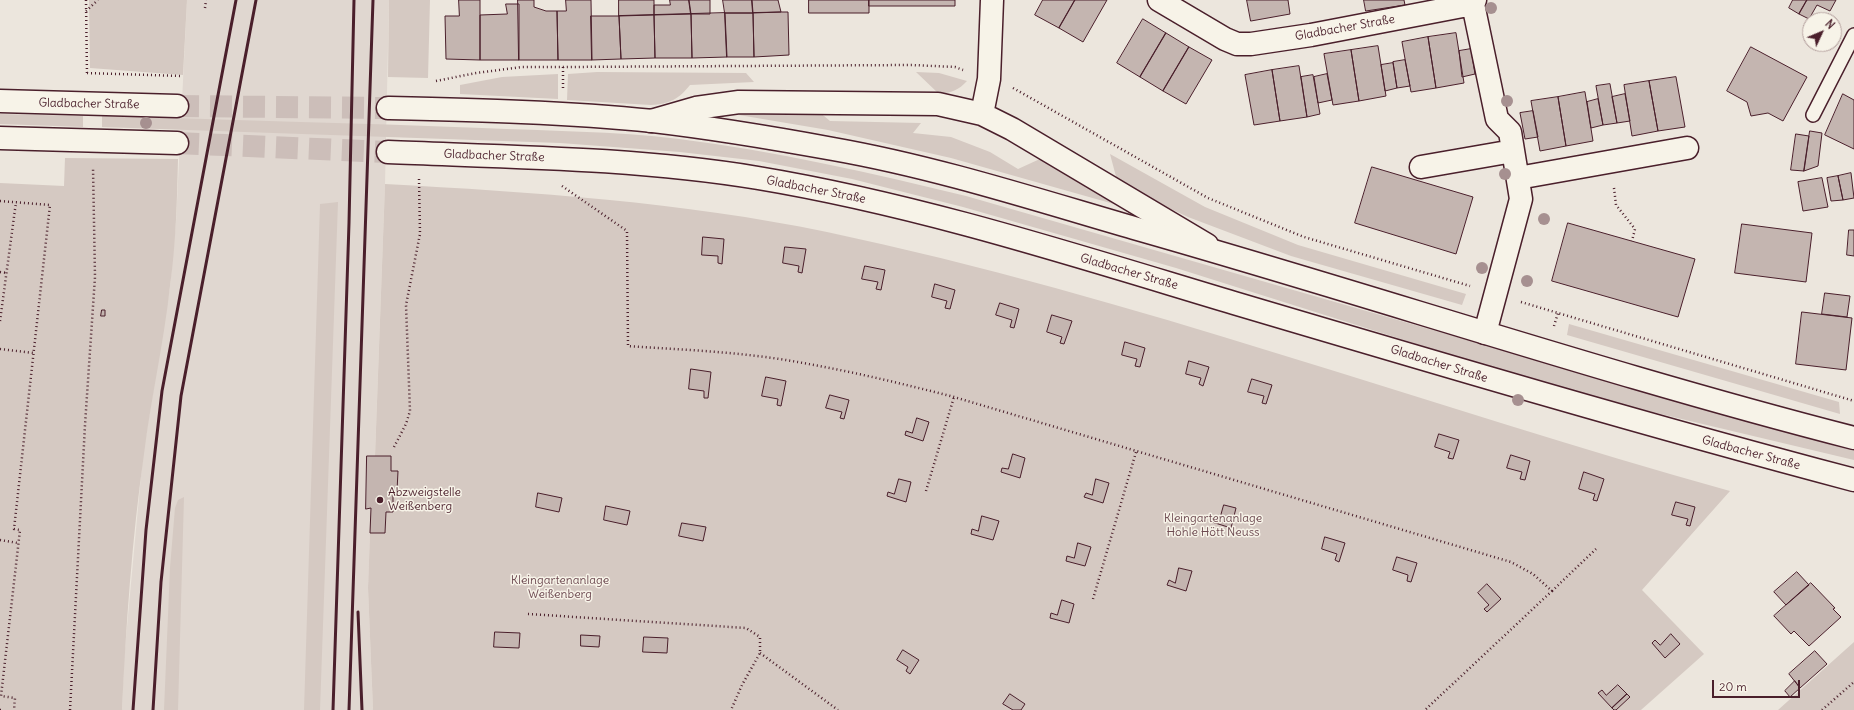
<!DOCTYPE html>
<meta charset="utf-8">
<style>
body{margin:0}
#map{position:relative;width:1854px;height:710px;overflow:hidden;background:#ece6dd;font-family:Delius,sans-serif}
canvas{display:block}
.north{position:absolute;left:1802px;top:12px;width:40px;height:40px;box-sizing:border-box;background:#f7f3e8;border:1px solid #b29e9c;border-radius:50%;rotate:46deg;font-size:11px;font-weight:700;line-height:16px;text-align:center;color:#4a1f2b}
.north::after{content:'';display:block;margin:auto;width:14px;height:18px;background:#4a1f2b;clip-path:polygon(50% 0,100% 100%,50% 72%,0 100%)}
.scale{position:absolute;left:1712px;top:680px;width:88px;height:18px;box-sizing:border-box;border:2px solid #4a1f2b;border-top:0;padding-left:5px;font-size:12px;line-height:14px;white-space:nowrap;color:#4a1f2b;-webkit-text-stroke:3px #f7f3e8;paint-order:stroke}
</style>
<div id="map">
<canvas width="1854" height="710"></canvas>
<div class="north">N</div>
<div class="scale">20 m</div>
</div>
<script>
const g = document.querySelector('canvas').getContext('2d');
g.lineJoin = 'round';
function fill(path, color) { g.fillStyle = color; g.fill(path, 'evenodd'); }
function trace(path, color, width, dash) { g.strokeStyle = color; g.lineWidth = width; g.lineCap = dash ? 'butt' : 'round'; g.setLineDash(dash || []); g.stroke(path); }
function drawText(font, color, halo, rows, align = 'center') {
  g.font = font + ' Delius,sans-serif'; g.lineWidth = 3; g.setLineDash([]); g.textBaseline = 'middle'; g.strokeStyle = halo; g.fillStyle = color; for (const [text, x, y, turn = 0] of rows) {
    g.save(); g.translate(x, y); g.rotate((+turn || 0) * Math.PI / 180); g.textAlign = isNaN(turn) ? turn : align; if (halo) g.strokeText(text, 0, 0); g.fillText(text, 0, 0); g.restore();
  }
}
const built = new Path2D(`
 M187 0H389L385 184 375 455 391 456 398 471 397 491H394L393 512H386L385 533H370L368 588 373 710H122L124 659 143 454 170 286 176 222Z`);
const green = new Path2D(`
 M89 0H187L183 75 90 68Z
 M389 0H430L428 78 388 77Z
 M597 72 746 73 754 82 690 85C679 99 669 104 651 105L567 100 568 74Z
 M916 72 939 73 967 81C959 90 951 93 939 94Z
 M558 74V99L460 94V85L502 77Z
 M817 110 830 121 921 123 913 133 951 137 990 152 1018 169 1042 158 1128 208 951 158 828 130 739 115 738 111Z
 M0 114 83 116V127L0 124Z
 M102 116C229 120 355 123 482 128 547 131 614 131 679 139 776 151 871 173 966 196L1854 451V460L1606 401 1518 376 1176 268 963 207 852 179 759 161 680 152 560 143 102 127Z
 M1110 154 1205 207 1298 245 1466 294 1462 305 1291 256 1188 217 1118 184Z
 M65 158 178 159C177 201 176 244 170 286 164 342 151 398 144 454 132 538 126 625 122 710H0V183L64 186Z
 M385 184C533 192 682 202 827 232 1134 297 1429 407 1730 491L1642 590 1704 654 1641 710H373L368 588 370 533H385L386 512H393V491L397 490 398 471H391V456H375Z
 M338 202 320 710H304L320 204Z
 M1569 324 1839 402 1840 414 1567 335Z
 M184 497 178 710H164L170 568 175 508 178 500Z
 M1854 642V710H1778Z`);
const building = new Path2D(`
 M459 0H480V60L446 59 445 16H459Z
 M518 0H534V7L546 11H557L558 60H519Z
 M566 0H591L592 60H558L557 11H566Z
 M619 0H654V15L619 16Z
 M670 0H689L691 14 654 15V5H670Z
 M689 0H710V14H691Z
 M723 0H752L753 13H725Z
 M752 0H778L781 12 753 13Z
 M809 0H869V13H809Z
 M869 0H955V6H869Z
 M1043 0H1075L1059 28 1035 15Z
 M1075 0H1107L1083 42 1059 28Z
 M1247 0H1288L1290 14 1251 21Z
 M1364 0H1404L1405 5 1366 11Z
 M1793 0H1807L1799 14 1789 8Z
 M1807 0H1836L1830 11 1817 5 1809 19 1799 14Z
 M506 4H519V60H480V15L507 14Z
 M781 12H788L789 55 754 57 753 13Z
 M725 13H753L754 57H727Z
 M725 13 727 57 692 58 691 14Z
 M691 14 692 58H655L654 15Z
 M654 15 655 58 621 59 619 16Z
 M591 16H619L621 59 592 60Z
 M1143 19 1166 33 1140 77 1117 63Z
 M1166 33 1189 47 1163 91 1140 77Z
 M1456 33 1464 83 1436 88 1428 37Z
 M1428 37 1436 88 1411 92 1402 42Z
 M1378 46 1386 96 1359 101 1351 50Z
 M1189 47 1212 60 1186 104 1163 91Z
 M1751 47 1807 77 1783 121 1768 113 1751 116 1747 102 1727 91Z
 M1471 49 1475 74 1462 77 1459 51Z
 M1351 50 1359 101 1333 105 1324 54Z
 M1405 60 1410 86 1397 88 1393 62Z
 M1393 63 1397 88 1385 91 1381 65Z
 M1299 66 1307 117 1280 121 1272 70Z
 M1272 70 1280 121 1254 125 1245 75Z
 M1327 74 1332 100 1318 103 1314 77Z
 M1313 75 1320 114 1307 117 1301 77Z
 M1676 77 1685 127 1658 131 1649 81Z
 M1649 81 1658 131 1632 136 1624 85Z
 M1610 84 1617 123 1603 125 1596 86Z
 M1585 92 1593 141 1566 146 1558 97Z
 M1625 94 1630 121 1617 123 1612 97Z
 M1843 94 1854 100V149L1825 135Z
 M1558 97 1566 146 1540 151 1531 101Z
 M1598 99 1603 125 1591 128 1587 102Z
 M1533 111 1538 137 1525 139 1520 113Z
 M1810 131 1822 133 1818 166 1804 171Z
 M1796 134 1809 136 1804 171 1791 170Z
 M1372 167 1473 197 1456 254 1355 223Z
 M1851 173 1854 198 1843 200 1838 176Z
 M1838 176 1843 200 1831 201 1827 178Z
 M1822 178 1828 207 1803 211 1798 182Z
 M1568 223 1695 259 1678 317 1552 281Z
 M1742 224 1812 233 1806 282 1735 273Z
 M1849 230H1854V256L1847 255Z
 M703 237 724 239 722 264 718 263V256L702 255Z
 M785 247 806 249 802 273 798 272 799 266 783 263Z
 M865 266 885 270 881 290 876 289 878 282 862 279Z
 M935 284 955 290 950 309 945 308 947 301 932 297Z
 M1825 293 1850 296 1847 317 1822 314Z
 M1000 303 1019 309 1014 328 1010 327 1012 320 996 315Z
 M102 310H105V316H101Z
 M1802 312 1852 318 1846 370 1796 364Z
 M1052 315 1072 321 1064 344 1060 343 1062 337 1047 332Z
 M1125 342 1145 348 1140 367 1135 366 1137 359 1122 355Z
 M1189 361 1209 367 1203 386 1199 384 1201 378 1186 374Z
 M691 369 711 372 708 398H704V391L689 389Z
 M766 377 786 381 781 406 777 405 778 399 762 396Z
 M1252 379 1272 385 1266 404 1262 403 1264 396 1248 392Z
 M830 395 849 400 844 419 840 418 842 412 826 408Z
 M917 418 929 422 923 441 905 435 906 431 912 433Z
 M1439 434 1459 440 1453 459 1448 458 1450 452 1435 447Z
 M1013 454 1025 458 1020 478 1001 472 1002 468 1008 469Z
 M1511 455 1530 461 1525 480 1520 479 1522 472 1507 468Z
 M367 456H391V471H398L397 491H393V512H386L385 533H370L371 508 366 509Z
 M1584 472 1604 479 1597 501 1593 500 1595 494 1579 489Z
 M899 479 911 482 906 502 887 496 888 492 894 494Z
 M1096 479 1109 483 1103 503 1084 497 1086 493 1092 495Z
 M538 493 562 498 559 512 536 507Z
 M1676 502 1695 507 1690 526 1686 525 1688 519 1672 515Z
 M1224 505 1236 508 1231 528 1212 522 1213 518 1219 520Z
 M606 506 630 511 627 525 604 520Z
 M982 516 999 521 993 540 971 534 972 529 978 531Z
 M682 523 706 527 703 541 679 536Z
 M1325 537 1345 543 1339 562 1335 560 1337 554 1322 549Z
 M1078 543 1091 547 1085 566 1066 561 1067 556 1074 558Z
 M1397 557 1417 563 1411 582 1407 581 1408 575 1393 570Z
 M1179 568 1192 571 1186 591 1167 585 1169 580 1175 583Z
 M1797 572 1809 585 1786 605 1774 592Z
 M1811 583 1835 608 1833 609 1841 617 1809 646 1794 631 1791 634 1774 616Z
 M1487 584 1501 599 1487 612 1484 609 1489 605 1478 593Z
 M1062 600 1074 604 1069 623 1050 618 1051 613 1057 615Z
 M495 632 520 633 519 648 494 647Z
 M1671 634 1680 644 1665 658 1652 643 1655 640 1660 645Z
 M581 635 600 636 599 647 581 646Z
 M644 637 668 638 667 653 643 652Z
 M903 650 919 660 910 674 906 671 908 667 897 660Z
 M1815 651 1827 664 1800 688 1789 674Z
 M1795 681 1800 688 1790 697 1785 691Z
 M1618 685 1627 694 1612 708 1598 693 1602 690 1606 695Z
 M1010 694 1025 704 1021 710H1013L1003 704Z
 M1627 694 1630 697 1616 710H1614L1612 708Z`);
const secondaryTunnel = new Path2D(`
 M177 106 388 108
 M177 143 388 152`);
const path = new Path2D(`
 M86 0 87 76
 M205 8 206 0
 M86 11 98 0
 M87 73 181 76
 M436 81 476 73 522 67H563L912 65 955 67 963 70
 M563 88V67
 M1013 88 1208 198 1304 237 1470 286
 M562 186 627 231 628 346C686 350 745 352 803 363 854 372 904 384 954 397L1511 562 1533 574 1552 591 1425 710
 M1614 188 1616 205 1635 229 1632 241
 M0 201 50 205 14 529 20 530 1 696 15 698 14 710
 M0 272 7 273
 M1521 302 1854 401
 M0 321 16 202
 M1554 326 1558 313
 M0 349 34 353
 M394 447 406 424 410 411 406 305 420 234 419 179
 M926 491 954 397
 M0 540 18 543
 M1552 591 1596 549
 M1093 599 1136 452
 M528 614 746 628 760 637V653L742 685 731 710
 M760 653 838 710
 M0 710H1
 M70 710 85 425 95 277 93 167
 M1822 710 1854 682`);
const service = new Path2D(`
 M1813 115 1854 35`);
const minor = new Path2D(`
 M1159 0 1225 39 1237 44H1251L1311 35 1473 4
 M1475 0 1473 4 1497 119 1510 132 1521 199 1485 333
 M982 114 989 79 992 0
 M651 121 696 108 739 102 938 104 982 114 1012 129 1207 245
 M1421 167 1513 151
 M1518 178 1687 148`);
const secondary = new Path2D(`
 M0 101 177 106
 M388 108C476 110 566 112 653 121 713 128 773 138 833 149 935 167 1034 199 1134 228 1374 296 1612 376 1854 438
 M0 138 177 143
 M388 152C511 157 636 158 758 178 920 205 1077 256 1234 303 1440 364 1646 425 1854 480`);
const rail = new Path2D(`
 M358 612 362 710
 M133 710 146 530 162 391 236 0
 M153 710 161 582 181 396 256 0
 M333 710 349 223 354 0
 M349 710 373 0`);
const trees = [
 [1491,8],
 [1507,101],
 [146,123],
 [1505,174],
 [1544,219],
 [1482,268],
 [1527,281],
 [1518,400]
];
const markers = [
 [380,500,4,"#4a1f2b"]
];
const streetNames = [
 ["Gladbacher Straße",1345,28,-10],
 ["Gladbacher Straße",89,104,1],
 ["Gladbacher Straße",494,156,2],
 ["Gladbacher Straße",816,190,11],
 ["Gladbacher Straße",1129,272,16],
 ["Gladbacher Straße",1439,364,17],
 ["Gladbacher Straße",1751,453,15]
];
const poiNames = [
 ["Abzweigstelle",388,493],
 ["Weißenberg",388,507]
];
const parkNames = [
 ["Kleingartenanlage",1213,519],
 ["Hohle Hött Neuss",1213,533],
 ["Kleingartenanlage",560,581],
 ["Weißenberg",560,595]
];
fill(built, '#e0d7d0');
fill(green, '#d5c9c2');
fill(building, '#c4b5b0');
trace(building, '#4a1f2b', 1);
trace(secondaryTunnel, '#ccbeb9', 22, [22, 11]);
trace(service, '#4a1f2b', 16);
trace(minor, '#4a1f2b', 25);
trace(secondary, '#4a1f2b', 25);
trace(path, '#4a1f2b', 2.5, [1, 3]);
trace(service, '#f7f3e8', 13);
trace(minor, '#f7f3e8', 22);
trace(secondary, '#f7f3e8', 22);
trace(rail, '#4a1f2b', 3);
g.fillStyle = '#a69090';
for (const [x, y] of trees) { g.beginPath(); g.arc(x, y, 6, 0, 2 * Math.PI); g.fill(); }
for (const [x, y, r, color] of markers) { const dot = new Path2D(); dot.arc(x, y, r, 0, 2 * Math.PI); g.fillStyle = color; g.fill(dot); trace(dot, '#f7f3e8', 1.5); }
drawText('12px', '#4a1f2b', '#f7f3e8', streetNames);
drawText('12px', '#4a1f2b', '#f7f3e8', poiNames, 'left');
drawText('12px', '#6d4a51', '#f7f3e8', parkNames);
</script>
